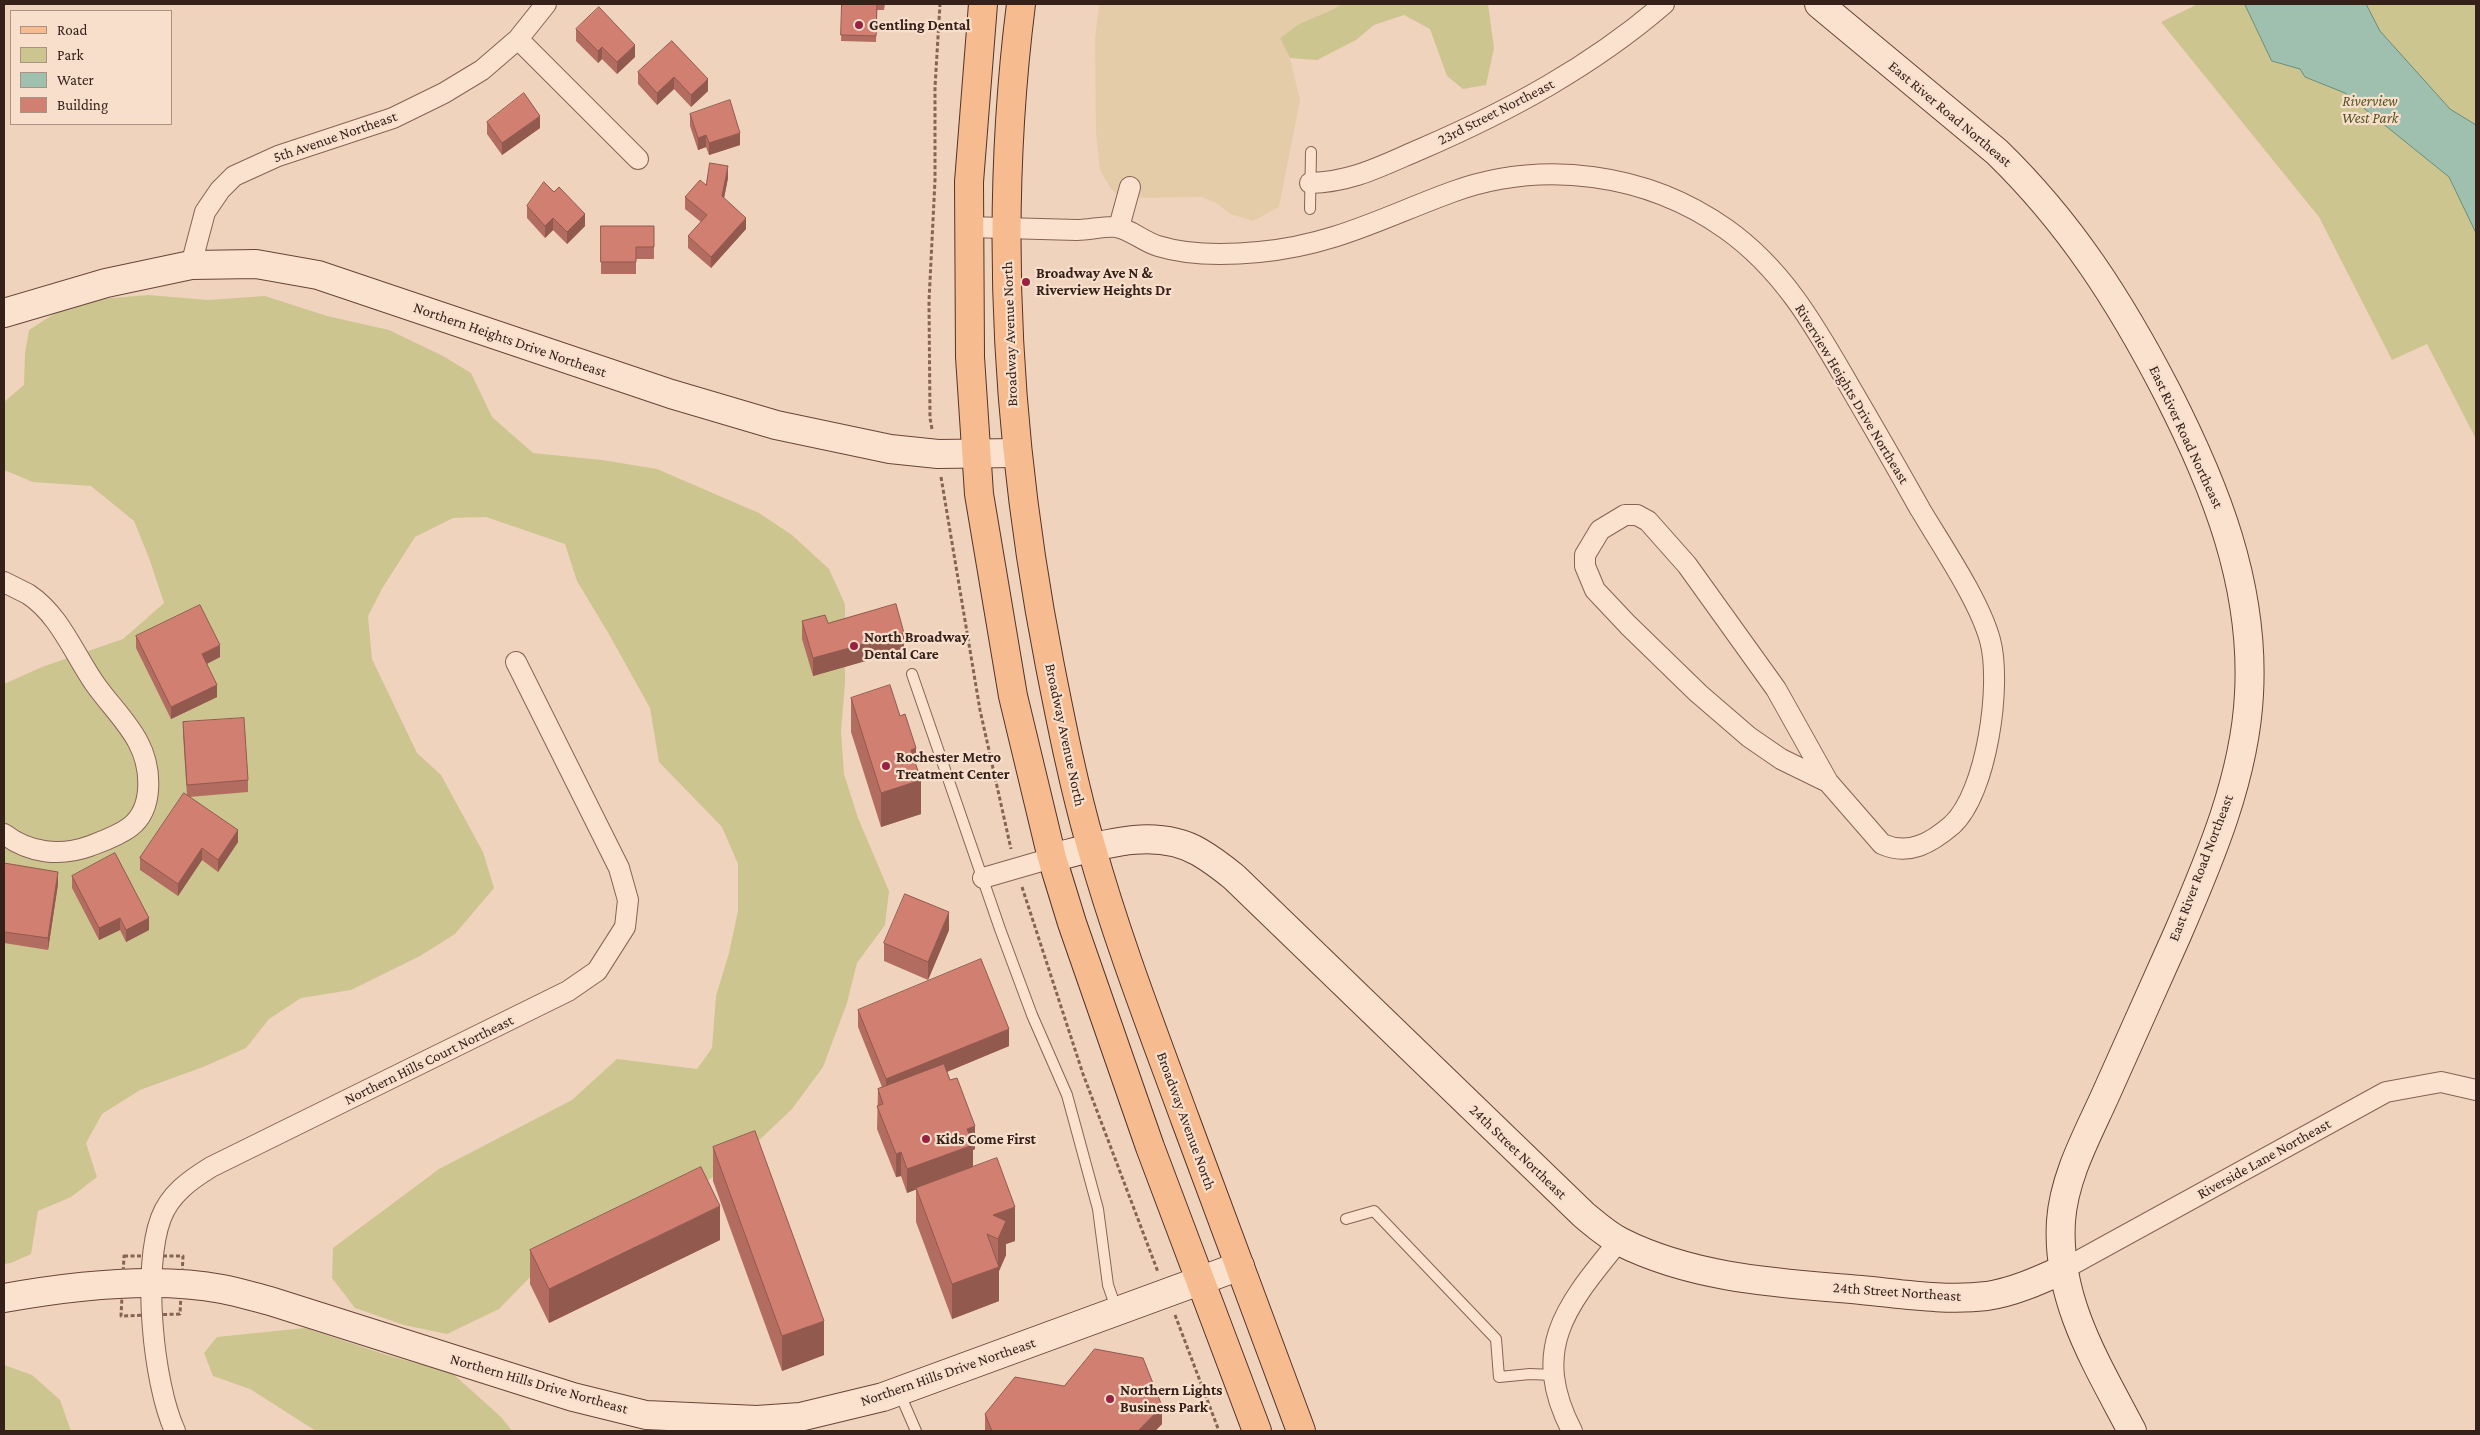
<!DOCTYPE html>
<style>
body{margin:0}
#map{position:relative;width:2480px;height:1435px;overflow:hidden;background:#efd3bc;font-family:"Crimson Pro",serif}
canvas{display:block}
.frame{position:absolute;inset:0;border:5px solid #36211a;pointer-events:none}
.legend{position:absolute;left:10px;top:10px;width:162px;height:115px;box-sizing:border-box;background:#f7dfcc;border:1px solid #aa9385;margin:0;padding:6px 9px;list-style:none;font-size:15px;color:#36211a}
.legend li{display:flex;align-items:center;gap:10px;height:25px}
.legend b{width:25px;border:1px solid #aa9385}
</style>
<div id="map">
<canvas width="2480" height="1435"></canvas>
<div class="frame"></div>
<ul class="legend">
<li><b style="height:6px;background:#f6bc90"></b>Road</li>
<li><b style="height:14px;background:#cdc590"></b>Park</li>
<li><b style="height:14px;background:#a0c0af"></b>Water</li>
<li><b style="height:14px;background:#d07f70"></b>Building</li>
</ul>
</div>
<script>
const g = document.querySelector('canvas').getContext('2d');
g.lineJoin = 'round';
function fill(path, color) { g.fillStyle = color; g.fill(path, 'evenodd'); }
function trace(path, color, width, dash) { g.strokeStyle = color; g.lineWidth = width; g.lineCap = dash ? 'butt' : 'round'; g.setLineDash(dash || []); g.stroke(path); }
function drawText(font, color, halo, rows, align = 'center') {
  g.font = font + ' "Crimson Pro",serif'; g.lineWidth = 4.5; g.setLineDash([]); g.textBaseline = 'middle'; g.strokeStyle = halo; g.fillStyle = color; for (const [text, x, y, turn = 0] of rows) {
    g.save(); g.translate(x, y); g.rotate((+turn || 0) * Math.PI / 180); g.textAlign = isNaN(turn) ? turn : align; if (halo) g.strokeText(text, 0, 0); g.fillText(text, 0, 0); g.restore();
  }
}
const farmland = new Path2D(`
 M1099 4H1341L1334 9 1299 24 1280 38 1290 58 1300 100 1279 207 1253 221 1231 214 1216 203 1202 197 1121 198 1111 189 1100 170 1096 133 1095 40Z`);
const green = new Path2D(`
 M1341 4H1488L1494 48 1486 85 1463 89 1447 76 1430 29 1404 15 1374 25 1356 40 1317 60 1290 58 1280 38 1299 24 1334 9Z
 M2198 4H2476V439L2427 344 2392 360 2319 217 2161 22Z
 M148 295 208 300 265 296 327 316 389 330 443 356 471 373 492 417 533 453 602 460 657 469 759 513 792 535 829 569 845 604V683L841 731 844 774 858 818 889 891 885 925 857 963 847 1003 823 1067 792 1109 753 1146 693 1192 541 1266 499 1309 447 1334 404 1325 355 1308 332 1278 333 1248 439 1169 572 1100 617 1059 697 1069 712 1048 716 996 729 953 738 911V864L722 827 659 762 650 708 610 636 577 581 565 544 486 517 453 518 415 537 383 587 368 616 372 659 417 753 441 775 483 852 494 888 455 934 420 956 351 990 301 998 269 1019 246 1048 203 1067 140 1090 102 1114 86 1143 97 1177 71 1197 38 1211 31 1254 11 1263 4 1264V684L42 667 123 639 164 603 149 558 134 521 91 486 33 482 4 470V402L24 385 25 353 29 330 63 308 100 299Z
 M305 1328 387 1355 452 1373 501 1417 512 1431H316L250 1389 213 1376 204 1353 217 1337Z
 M4 1365 32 1375 60 1400 71 1431H4Z`);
const water = new Path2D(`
 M2245 4H2366L2380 31 2450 109 2476 125V233L2449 177 2345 93 2305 77 2300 69 2272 61Z`);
const path = new Path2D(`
 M932 429 930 418 929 301 935 180V87L940 4
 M941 477 980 710 1011 849
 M1022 887 1083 1074 1158 1272
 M124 1256H183L180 1314 121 1316Z
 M1175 1315 1219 1431`);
const lane = new Path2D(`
 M1310 209 1311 152
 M912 674 1000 929 1032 1015 1067 1095 1098 1209 1108 1285 1117 1311
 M1346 1219 1374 1211 1496 1339 1499 1377 1530 1374 1553 1375
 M899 1392 916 1431`);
const street = new Path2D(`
 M518 39 638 159
 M1310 183C1353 182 1383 165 1421 149 1509 111 1592 66 1664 4
 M968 227C1004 228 1041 229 1077 230 1090 230 1103 226 1116 227 1130 229 1144 242 1158 246 1190 256 1227 255 1259 252 1334 245 1384 217 1452 192 1543 159 1647 173 1726 229 1784 270 1816 328 1850 387 1874 428 1897 468 1920 509 1942 546 1979 600 1990 640 2002 684 1987 793 1952 825 1931 843 1909 856 1882 844L1828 782
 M1119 227 1130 187
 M191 265 205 212 220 190 234 176 278 156 393 118 444 93 482 70 518 39 546 4
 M1625 515H1637L1648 521 1687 565 1776 689 1828 782 1781 759 1749 737 1698 693 1628 625 1595 590 1585 566V555L1600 530Z
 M4 582C12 586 20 590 28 594 60 615 74 654 95 684 109 704 127 721 138 742 151 766 155 808 130 827 118 836 103 841 90 846 60 857 29 853 4 834
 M983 878 1052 858
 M2062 1270 2386 1092 2441 1082 2476 1090
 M175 1431C153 1383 142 1268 161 1218 170 1194 190 1180 211 1167L568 991 597 971 625 927 628 900 619 868 516 662
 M1572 1431C1529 1348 1567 1305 1619 1241`);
const secondary = new Path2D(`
 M1819 4 1997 152C2070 223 2120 301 2167 392 2215 486 2255 585 2249 694 2245 777 2210 859 2177 935 2153 989 2129 1042 2105 1096 2087 1136 2064 1177 2061 1221 2056 1300 2097 1364 2132 1431
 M4 313 106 283 191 265 256 264 318 275 671 394 776 425 890 449 938 454 1017 453
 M1052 858C1098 846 1154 826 1199 852 1211 859 1223 868 1234 877L1584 1215C1595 1224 1607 1235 1621 1242 1695 1279 1780 1283 1861 1290 1903 1294 1945 1301 1987 1296 2013 1292 2038 1281 2062 1270
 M4 1298C71 1286 154 1276 222 1289 238 1292 254 1297 270 1301L573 1397 646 1415 757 1420 800 1417 883 1397 1240 1266`);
const primary = new Path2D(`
 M983 4 969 182 970 357 979 494 1013 696 1052 858 1072 923 1150 1147 1257 1431
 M1021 4C993 225 1007 447 1050 666 1062 727 1074 787 1091 846 1117 939 1152 1029 1185 1119 1224 1223 1262 1327 1301 1431`);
const wall = new Path2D(`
 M842 4H885L884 10H877L876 42 841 41Z
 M576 29 635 57 617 74 602 59 598 63 576 41Z
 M672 41 708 91 691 107 674 89 657 105 638 84V72Z
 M690 114 740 145 709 155 706 147 698 150 690 126Z
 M487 122 540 128 502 155 487 134Z
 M728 178 724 198 746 229 711 268 688 248V236L701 222 685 209V197L706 185Z
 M527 206 585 226 567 244 553 230 545 238 527 218Z
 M601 226H654V259H636V274H601Z
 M802 621 828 623 904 650 813 676 802 639Z
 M136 636 220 657 207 664 217 697 171 719 136 648Z
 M851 698 916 766 921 814 881 827 851 732Z
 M183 722 248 780V792L189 797 238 842 218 872 202 860 178 896 140 870V858L187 796 183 734Z
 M4 863 58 884 48 950 4 943Z
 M72 876 149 930 126 942 120 930 99 940 72 888Z
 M949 930 928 980 884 961V943Z
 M858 1010 1009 1046 947 1072 975 1149 973 1150V1167L1015 1241 1006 1244V1255L999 1271V1301L952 1319 916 1222V1189L907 1193 901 1176 896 1177 877 1129 878 1089 882 1087 858 1027Z
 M713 1147 824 1355 782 1371 713 1181Z
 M720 1240 549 1323 530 1284V1250Z
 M985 1414 1162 1424 1155 1431H985Z`);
const shadedWall = new Path2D(`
 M635 45V57L617 74V62Z
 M602 47V59L598 63V51Z
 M674 77V89L657 105V93Z
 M708 79V91L691 107V95Z
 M540 116V128L502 155V143Z
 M740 133V145L709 155V143Z
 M706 135V147L698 150V138Z
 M728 166V178L722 208V196Z
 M585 214V226L567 244V232Z
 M553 218V230L545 238V226Z
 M746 218V229L711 268V257Z
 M904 633V650L813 676V658Z
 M220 645V657L202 666V654Z
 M217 685V697L171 719V707Z
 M916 748V781L921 780V814L881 827V793L911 750Z
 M238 830V842L218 872V860Z
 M202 848V860L178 896V884Z
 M58 872V884L48 950V938Z
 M949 912V930L928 980V962Z
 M120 918V930L99 940V928Z
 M149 918V930L126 942V930Z
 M1009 1029V1046L886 1097V1079Z
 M975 1126V1149L973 1150V1168L907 1193V1169L967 1129Z
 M901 1152V1176L896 1177V1154Z
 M720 1206V1240L549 1323V1289Z
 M1015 1207V1241L1006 1244V1255L999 1271V1301L952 1319V1284L998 1267V1239L993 1215Z
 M824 1321V1355L782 1371V1336Z
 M1162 1406V1424L1155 1431H1138Z`);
const building = new Path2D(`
 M842 4H877L876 36 841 35Z
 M599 7 635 45 617 62 602 47 598 51 576 29Z
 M672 41 708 79 691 95 674 77 657 93 638 72Z
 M524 93 540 116 502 143 487 122Z
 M730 100 740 133 709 143 706 135 698 138 690 114Z
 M710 163 728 166 722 196 746 218 711 257 688 236 707 215 685 197 700 180 706 185Z
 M544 182 554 192 559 187 585 214 567 232 553 218 545 226 527 206Z
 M601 226H654V247H636V262H601Z
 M896 604 904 633 813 658 802 621 825 615 828 623Z
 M200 605 220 645 202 654 217 685 171 707 136 636Z
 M890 685 900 716 905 714 916 748 911 750 921 780 881 793 851 698Z
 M244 718 248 780 187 785 183 722Z
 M184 793 238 830 218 860 202 848 178 884 140 858Z
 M115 853 149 918 126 930 120 918 99 928 72 876Z
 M4 863 58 872 48 938 4 932Z
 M905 894 949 912 928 962 884 943Z
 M981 959 1009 1029 886 1079 858 1010Z
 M944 1064 950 1080 957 1078 975 1126 967 1129 973 1145 907 1169 901 1152 896 1154 877 1106 883 1104 878 1089Z
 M755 1131 824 1321 782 1336 713 1147Z
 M997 1158 1015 1207 993 1215 1006 1221 998 1239 987 1234 999 1267 952 1284 916 1188Z
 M701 1167 720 1206 549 1289 530 1250Z
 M1095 1349 1143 1358 1162 1406 1138 1431H992L985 1414 1015 1377 1064 1386Z`);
const markers = [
 [859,25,5,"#992241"],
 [1026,282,5,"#992241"],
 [854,646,5,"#992241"],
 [886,766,5,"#992241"],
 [926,1139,5,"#992241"],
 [1110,1399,5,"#992241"]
];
const poiNames = [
 ["Gentling Dental",869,25],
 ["Broadway Ave N &",1036,273],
 ["Riverview Heights Dr",1036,290],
 ["North Broadway",864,637],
 ["Dental Care",864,654],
 ["Rochester Metro",896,757],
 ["Treatment Center",896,774],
 ["Kids Come First",936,1139],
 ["Northern Lights",1120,1390],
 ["Business Park",1120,1407]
];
const parkNames = [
 ["Riverview",2370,101],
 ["West Park",2370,118]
];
const streetNames = [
 ["23rd Street Northeast",1496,112,-27],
 ["East River Road Northeast",1950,114,40],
 ["5th Avenue Northeast",335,137,-19],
 ["Broadway Avenue North",1010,334,-92],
 ["Northern Heights Drive Northeast",510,340,19],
 ["Riverview Heights Drive Northeast",1852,394,59],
 ["East River Road Northeast",2186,437,65],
 ["Broadway Avenue North",1065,735,78],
 ["East River Road Northeast",2201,868,-69],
 ["Northern Hills Court Northeast",429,1060,-26],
 ["Broadway Avenue North",1186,1121,70],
 ["24th Street Northeast",1518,1152,44],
 ["Riverside Lane Northeast",2264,1159,-29],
 ["24th Street Northeast",1897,1292,4],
 ["Northern Hills Drive Northeast",948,1372,-19],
 ["Northern Hills Drive Northeast",539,1384,16]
];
fill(farmland, '#e5cca9');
fill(green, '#cdc590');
fill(water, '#a0c0af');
trace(water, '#688e7b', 1);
trace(lane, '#876355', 12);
trace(street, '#876355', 22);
trace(secondary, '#694438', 30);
trace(primary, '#54332a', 30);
trace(path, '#876355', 3, [4, 2.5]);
trace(lane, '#fae2cf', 10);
trace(street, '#fae2cf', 20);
trace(secondary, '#fae2cf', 28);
trace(primary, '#f6bc90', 28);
fill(wall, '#b36d60');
fill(shadedWall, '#92594e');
fill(building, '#d07f70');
trace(building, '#92594e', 1);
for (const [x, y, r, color] of markers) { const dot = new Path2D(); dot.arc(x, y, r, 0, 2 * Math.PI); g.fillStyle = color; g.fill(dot); trace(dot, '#f7dfcc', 2); }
drawText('bold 15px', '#36211a', '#f7dfcc', poiNames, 'left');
drawText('italic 15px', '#535320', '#f7dfcc', parkNames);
drawText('15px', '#36211a', '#f7dfcc', streetNames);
</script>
